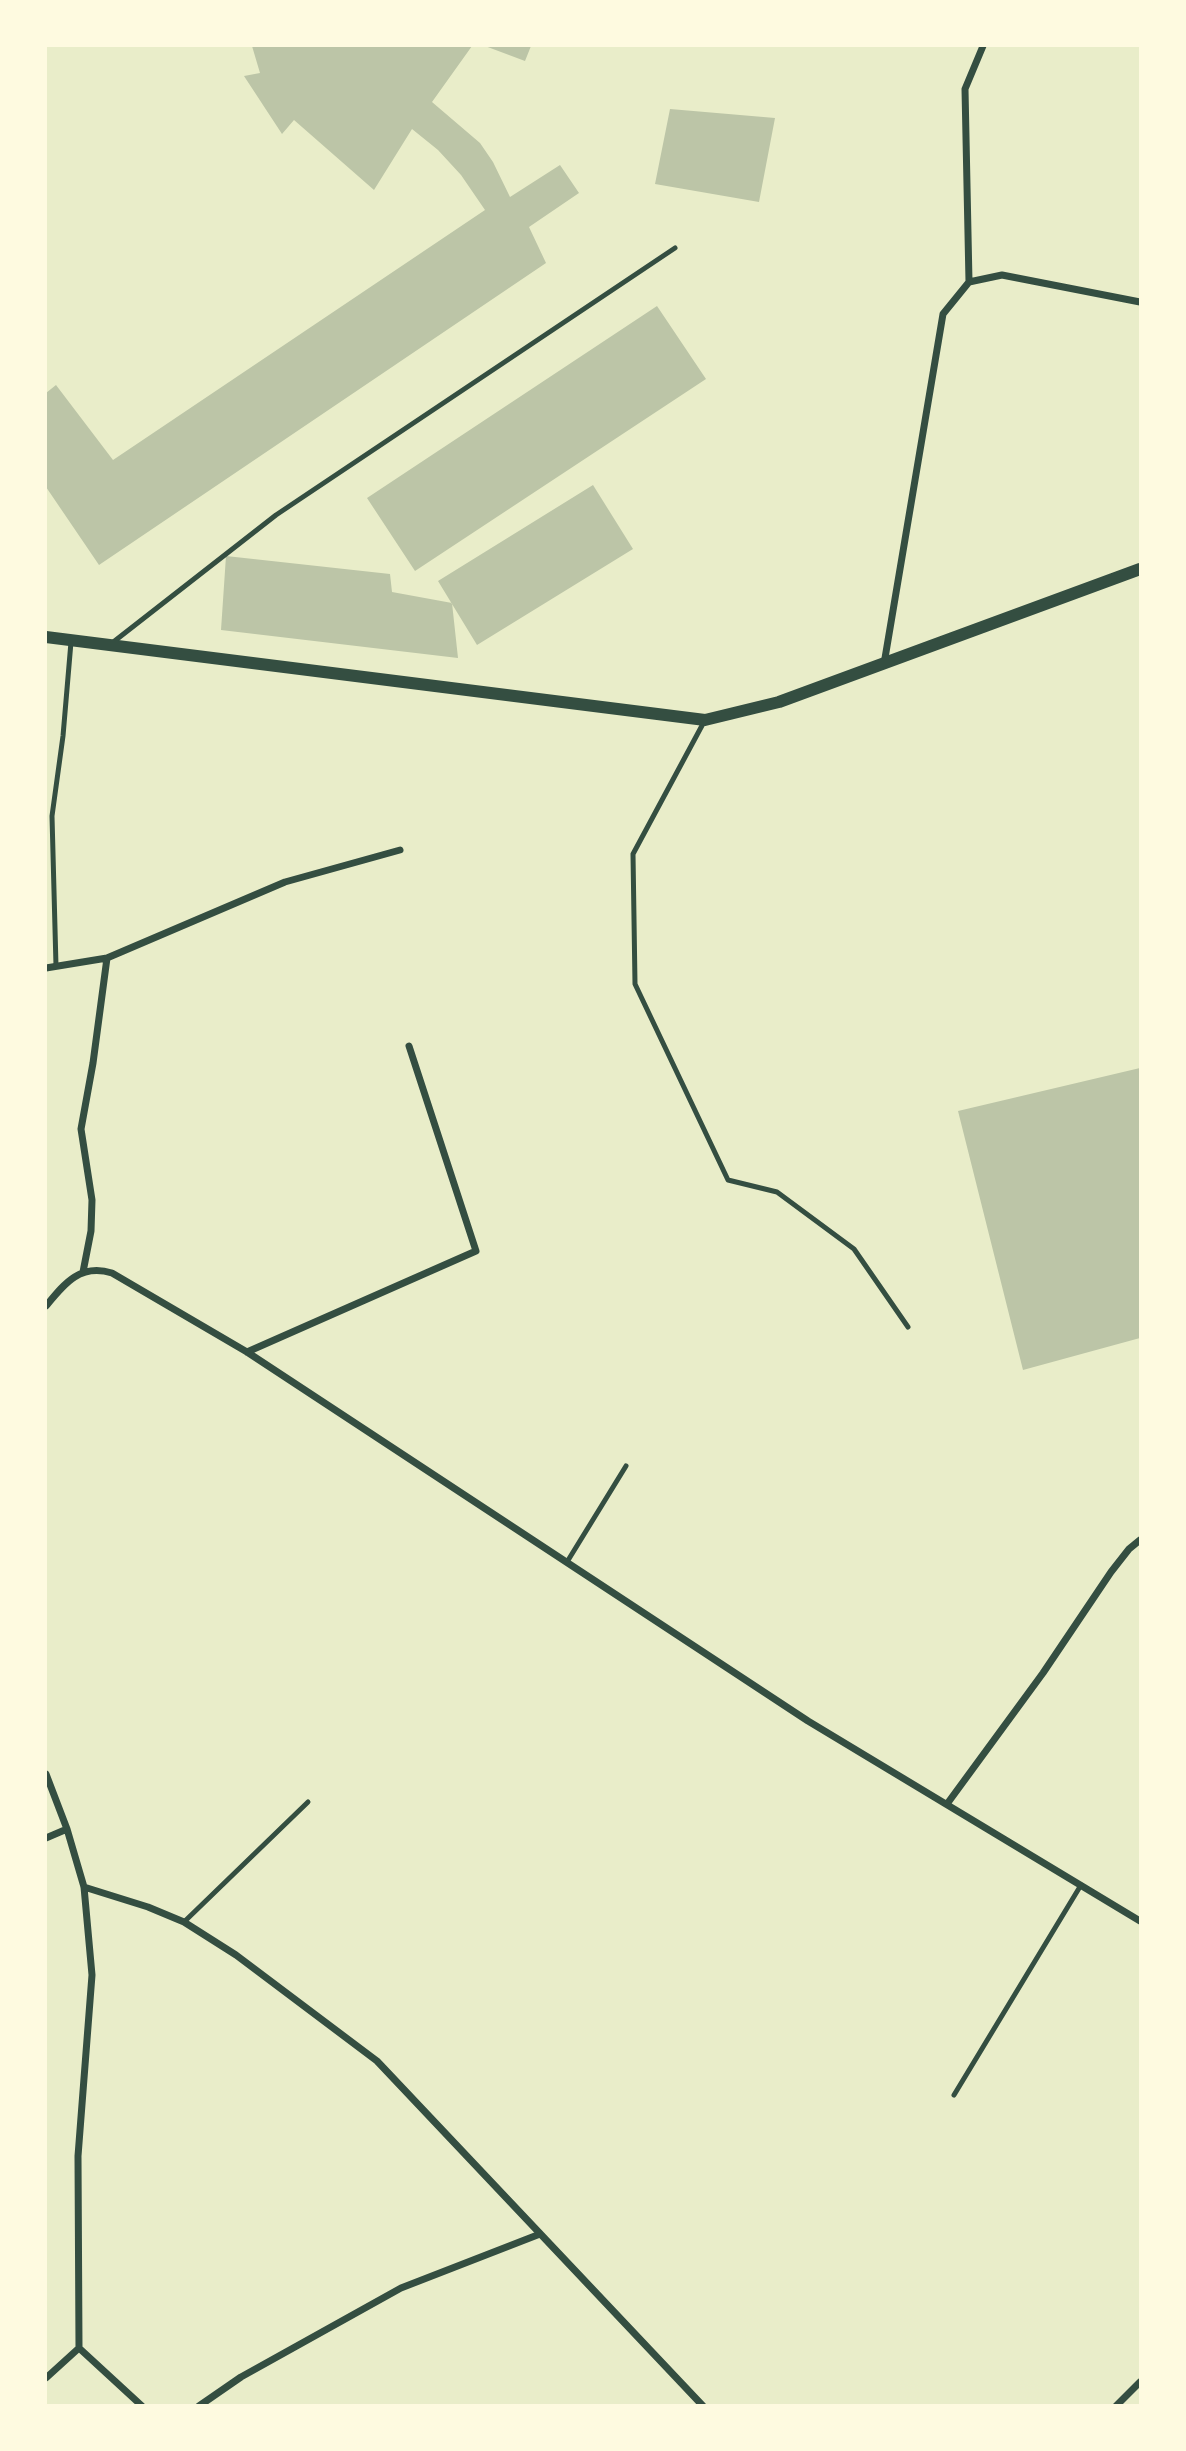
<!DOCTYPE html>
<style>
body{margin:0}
#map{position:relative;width:1186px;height:2451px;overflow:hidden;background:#e9edc9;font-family:Mulish,sans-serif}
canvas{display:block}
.frame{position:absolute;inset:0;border:47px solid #fefae0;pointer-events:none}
</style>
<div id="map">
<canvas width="1186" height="2451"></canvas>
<div class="frame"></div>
</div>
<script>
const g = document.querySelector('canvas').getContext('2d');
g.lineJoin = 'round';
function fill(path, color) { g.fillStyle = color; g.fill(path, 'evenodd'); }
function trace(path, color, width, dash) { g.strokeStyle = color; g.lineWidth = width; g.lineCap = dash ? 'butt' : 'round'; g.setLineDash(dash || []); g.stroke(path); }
const building = new Path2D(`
 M252 46H472L432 102 480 143 493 162 510 197 560 165 579 193 529 227 546 263 99 565 46 487V393L56 385 113 460 485 210 461 175 438 150 412 129 374 190 294 120 282 134 244 76 260 73Z
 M485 46H531L525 61Z
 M670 109 775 118 759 202 655 184Z
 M657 306 706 379 415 571 367 498Z
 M593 485 633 549 477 645 438 581Z
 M226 556 390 574 392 592 452 603 458 658 221 630Z
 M1140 1068V1338L1023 1370 958 1111Z`);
const service = new Path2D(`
 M112 643 276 515 675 248
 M705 720 633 854 635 984 728 1180 777 1192 854 1249 908 1327
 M56 966 52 816 63 736 71 642
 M567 1562 626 1466
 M184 1922 308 1802
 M954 2095 1081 1885`);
const minor = new Path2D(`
 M969 282 1002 275 1140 302
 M884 664 943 314 969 282 965 89 983 46
 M46 968 107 958 285 882 400 850
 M83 1272 91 1231 92 1200 81 1129 93 1063 107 958
 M46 1306C64 1284 80 1263 112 1273L247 1352 808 1721 1140 1921
 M247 1352 476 1251 409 1046
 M46 1774 67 1829 84 1887 92 1975 78 2156 79 2348 142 2406
 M947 1804 1043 1673 1111 1572 1129 1549 1140 1540
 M46 1838 67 1829
 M84 1887 148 1907 184 1922 236 1955 377 2061 703 2406
 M46 2378 79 2348
 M199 2406 241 2377 401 2288 540 2234
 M1116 2406 1140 2382`);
const tertiary = new Path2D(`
 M46 637 705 720 779 702 1140 569`);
fill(building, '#bcc5a7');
trace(service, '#344e41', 5);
trace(minor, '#344e41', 7);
trace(tertiary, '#344e41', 12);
</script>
